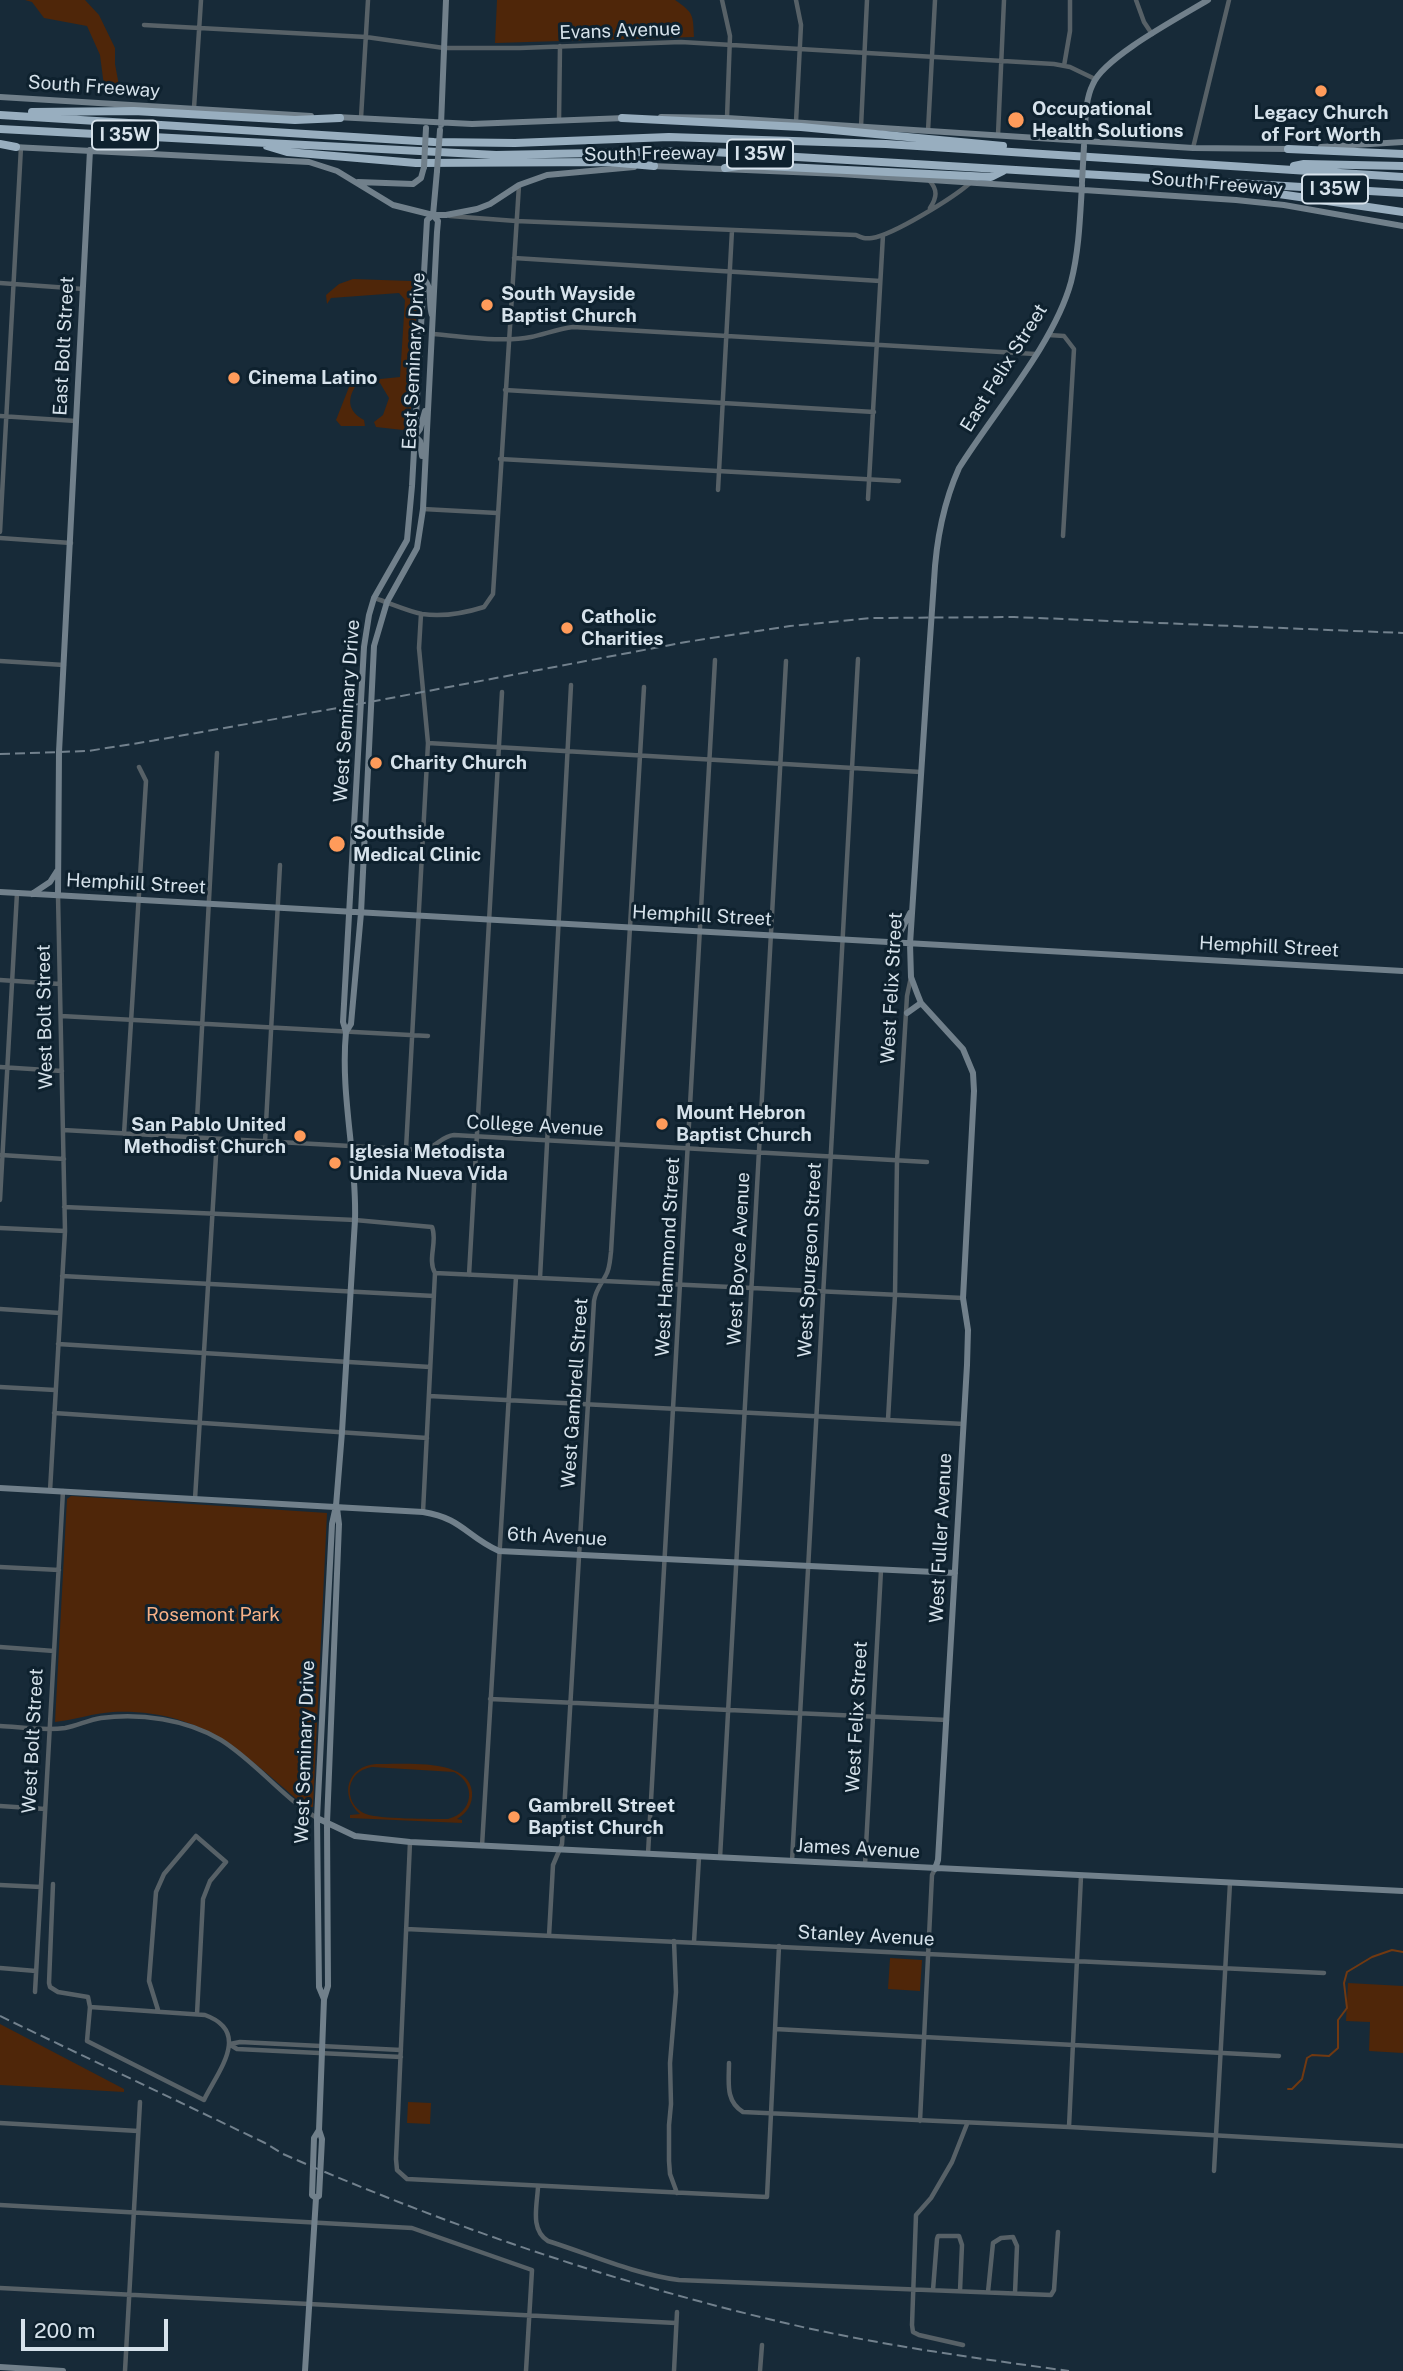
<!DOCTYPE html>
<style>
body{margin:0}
#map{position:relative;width:1403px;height:2371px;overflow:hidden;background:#172a38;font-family:"Public Sans",sans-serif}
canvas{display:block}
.scale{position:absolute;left:21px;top:2319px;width:147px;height:32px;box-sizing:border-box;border:4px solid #d6e2eb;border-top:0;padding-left:9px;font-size:21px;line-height:24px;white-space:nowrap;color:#d6e2eb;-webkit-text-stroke:5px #0e212e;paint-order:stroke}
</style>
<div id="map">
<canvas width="1403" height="2371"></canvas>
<div class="scale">200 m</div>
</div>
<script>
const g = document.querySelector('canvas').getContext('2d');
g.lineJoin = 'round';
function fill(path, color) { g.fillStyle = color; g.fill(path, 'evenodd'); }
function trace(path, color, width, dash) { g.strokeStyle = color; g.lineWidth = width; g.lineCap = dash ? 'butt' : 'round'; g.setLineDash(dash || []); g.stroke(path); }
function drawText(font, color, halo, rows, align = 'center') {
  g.font = font + ' "Public Sans",sans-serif'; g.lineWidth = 6; g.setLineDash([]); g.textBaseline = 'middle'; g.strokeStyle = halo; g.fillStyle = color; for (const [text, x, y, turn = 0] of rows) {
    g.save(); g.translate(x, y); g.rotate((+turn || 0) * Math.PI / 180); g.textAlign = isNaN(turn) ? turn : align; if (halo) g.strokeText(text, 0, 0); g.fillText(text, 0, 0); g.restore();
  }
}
const green = new Path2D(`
 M25 0H85L99 15 115 48V64L120 91 105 94 100 55 87 26 44 18 32 2Z
 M497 0H675C694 13 693 15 694 37L495 43Z
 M353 279 411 281 418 287 410 424 403 430 376 427 374 422 383 415 389 398 380 383 373 381 357 384C347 398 347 411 364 420L365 426H341L336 420 351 382 400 377 405 300 399 293 331 298 327 304 326 295 339 284Z
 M71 1496 327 1513 313 1807H306C242 1753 203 1709 113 1712 94 1713 74 1720 55 1722L67 1499Z
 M376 1764C401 1765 469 1757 472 1792 473 1804 467 1813 457 1819L462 1820V1823L350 1818V1815L360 1814C339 1796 347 1766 376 1764ZM372 1767 454 1772C477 1784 473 1813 448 1819 431 1819 379 1819 366 1814 353 1809 347 1795 351 1783 355 1773 362 1769 372 1767Z
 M890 1958 922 1960 920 1991 888 1989Z
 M1348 1983 1403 1986V2053L1369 2051 1370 2022 1346 2021Z
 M0 2024 124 2089V2092L0 2085Z
 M408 2102 431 2103 430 2124 407 2123Z`);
const stream = new Path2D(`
 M1288 2089H1292L1302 2079 1307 2058 1312 2055 1329 2056 1338 2048V2020L1347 2008 1344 1983 1347 1972 1372 1957 1392 1950 1403 1952`);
const street = new Path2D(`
 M722 0 730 36 727 118
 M796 0 801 25 796 122
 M1136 0 1144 22 1152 34
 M144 25 366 37 444 48H520L681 42 1054 64 1070 67 1095 79
 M1064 66 1070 31V0
 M194 108 201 0
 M361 118 368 0
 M559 121 560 46
 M861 127 867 0
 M928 131 935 0
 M998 135 1004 0
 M1193 148 1229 0
 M929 180C938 190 937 197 930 208
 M450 216 516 221 856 235C862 238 865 239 872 238 893 235 953 198 970 183
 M514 258 880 281
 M0 283 83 289
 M432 334C462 336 502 343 531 337 545 334 558 329 573 327L1035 354
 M1049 335 1064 336 1074 349 1063 536
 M505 390 874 412
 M0 416 76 421
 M500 459 899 481
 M718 490 732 230
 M868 499 883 235
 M423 509 497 513
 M0 532 21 147
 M0 538 71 543
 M374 598C390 603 407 611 422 614 442 617 465 613 484 607L493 594 519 185
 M0 661 64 665
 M428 743 921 772
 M0 980 60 984
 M61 1016 428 1036
 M0 1067 62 1071
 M63 1130 422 1150C436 1148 441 1136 454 1135L927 1162
 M124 1134 146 781 139 767
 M196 1138 217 753
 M265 1142 280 865
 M406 1149 428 743 419 648 421 614
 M1 1155 64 1159
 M0 1200 17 893
 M64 1207 355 1220 432 1227C438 1241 427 1259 435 1273L423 1512
 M0 1228 65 1231
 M435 1273 963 1298
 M469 1275 502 692
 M62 1276 434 1296
 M540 1278 571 685
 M0 1309 60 1313
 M58 1344 430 1367
 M0 1387 55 1390
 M429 1396 964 1424
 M54 1413 427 1438
 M888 1420 895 1295 897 1161 907 996 911 977
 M50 1491 65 1231 58 895
 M195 1499 217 1139
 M0 1567 59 1570
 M0 1647 54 1651
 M490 1699 947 1720
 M0 1726C20 1727 44 1731 65 1728 77 1726 88 1720 101 1718 140 1713 186 1719 221 1740 256 1762 281 1796 317 1818
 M0 1806 45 1809
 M410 1842 396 2159 397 2170 407 2179 767 2197 779 1946
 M482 1846 516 1277
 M648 1854 715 660
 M720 1858 786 661
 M792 1861 858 659
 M865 1865 881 1570
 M53 1884 49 1983 50 1987 58 1992 88 1997 90 2007 87 2041 204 2100C218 2071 252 2032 205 2015L90 2007
 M0 1885 41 1887
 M406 1929 1324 1973
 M549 1936 553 1865 562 1844 563 1829 594 1301C596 1289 601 1285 606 1275 610 1268 610 1259 611 1252L644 687
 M674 1941 676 1992 670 2063 671 2104 669 2125V2161L670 2174 677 2193
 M694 1942 699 1857
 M0 1968 36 1971
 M35 1992 63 1491
 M158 2010 149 1981 156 1892 164 1874 196 1836 226 1862 210 1881 203 1899 197 2014
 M775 2029 1279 2056
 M229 2044 237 2049 401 2057
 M230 2044 240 2042 401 2050
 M729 2063C729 2082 725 2101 743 2112L1069 2127 1403 2146
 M920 2121 932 1875 935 1869
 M0 2123 138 2131
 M1069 2127 1081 1876
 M1214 2171 1230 1883
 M538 2187C537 2206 530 2230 548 2241 592 2255 634 2274 679 2280L1051 2295 1054 2290 1058 2232
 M0 2205 412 2228 532 2270 526 2371
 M0 2288 676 2323
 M933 2290 937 2239 938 2236H959L962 2245 960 2291
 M988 2292 993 2243 1001 2238 1013 2237 1017 2246 1015 2293
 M963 2345 919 2335 913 2332 912 2325 916 2215 931 2198 952 2162 967 2124
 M125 2371 140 2102
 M674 2371 677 2312
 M760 2371 762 2345`);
const secondary = new Path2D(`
 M0 97 311 116
 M336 117 472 124 625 118
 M661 117 727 118 1193 148 1289 149
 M441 125 446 0
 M1084 143C1086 124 1084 102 1093 84 1104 57 1180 17 1208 0
 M13 147 309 162 337 171 393 205 433 215H446L477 209 490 204 519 185 547 175 634 167
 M1321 147 1403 142
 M652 166 840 174 1236 200 1284 205 1403 226
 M358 182 413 184 421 178 424 167
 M424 279C433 289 428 303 432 315
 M415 436 420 429 425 411
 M415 436 420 441 422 456
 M934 581C936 541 943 504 959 468 994 412 1054 344 1071 282 1079 251 1080 218 1082 185
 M928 668 910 944 911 977 917 993 921 1003 963 1049 973 1073 974 1091 963 1298 968 1330 967 1365 938 1860 935 1869
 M0 892 1403 971
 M32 894 50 882 57 871
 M58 895 59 752 90 150
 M889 943 901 931 910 913
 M907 1013 921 1003
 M346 1032 351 1024 361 913 374 646 387 602 417 548 423 509 437 232 438 221 433 215 437 171
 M0 1488 423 1512C462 1518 467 1537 499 1551L955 1573
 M317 1818 355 1836 410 1842 1403 1891
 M324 1999 319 1987 317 1818 332 1524 336 1506 342 1432 355 1220C357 1157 340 1095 346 1032L343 1022 364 647 369 615 374 598 407 540 412 486 427 220 433 215
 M316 2198 312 2195 314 2138 319 2130 324 1999 328 1986 327 1823 339 1524 337 1508
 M0 2367 63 2371
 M305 2371 316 2198 319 2196 322 2139 319 2130`);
const highway = new Path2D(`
 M32 112 134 111 295 120 340 118
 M0 115 434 142 515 143 669 137 886 144 1403 177
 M622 118 801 127 1003 146
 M0 129 496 155 696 151 1403 193
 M0 144 16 147
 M267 146 287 152 416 163 608 162 654 166
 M1288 149 1403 154
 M1294 166 1304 164 1403 166
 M725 168 744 165 991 177 1003 171
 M1267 186 1279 194 1403 212`);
const rail = new Path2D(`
 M0 754 88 751 151 741 354 705 686 642 790 626 871 618 1014 617 1403 633
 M0 2016 265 2143 283 2154C452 2228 626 2287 807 2328 893 2347 982 2359 1069 2371`);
const secondaryBridge = new Path2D(`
 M424 167 426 128
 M437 171 440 130
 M1082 182 1084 146
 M928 668 934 581`);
const markers = [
 [1321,91,7,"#ff9b5a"],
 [1016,120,9,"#ff9b5a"],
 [487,305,7,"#ff9b5a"],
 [234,378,7,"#ff9b5a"],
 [567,628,7,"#ff9b5a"],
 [376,763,7,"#ff9b5a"],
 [337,844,9,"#ff9b5a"],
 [662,1124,7,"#ff9b5a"],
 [300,1136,7,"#ff9b5a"],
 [335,1163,7,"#ff9b5a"],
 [514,1817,7,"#ff9b5a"]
];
const shields = [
 [125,135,66],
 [760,154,66],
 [1335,189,66]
];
const shieldNames = [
 ["I 35W",125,135],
 ["I 35W",760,154],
 ["I 35W",1335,189]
];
const streetNames = [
 ["Evans Avenue",620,31,-2],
 ["South Freeway",94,87,4],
 ["South Freeway",650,154,-1],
 ["South Freeway",1217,184,5],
 ["East Bolt Street",64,346,-87],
 ["East Seminary Drive",414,361,-87],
 ["East Felix Street",1004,368,-58],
 ["West Seminary Drive",347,711,-86],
 ["Hemphill Street",136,884,3],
 ["Hemphill Street",702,916,3],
 ["Hemphill Street",1269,947,3],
 ["West Felix Street",892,988,-87],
 ["West Bolt Street",45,1017,-91],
 ["College Avenue",535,1126,3],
 ["West Hammond Street",668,1257,-87],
 ["West Boyce Avenue",739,1259,-87],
 ["West Spurgeon Street",810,1260,-87],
 ["West Gambrell Street",575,1393,-86],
 ["6th Avenue",557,1537,3],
 ["West Fuller Avenue",941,1538,-87],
 ["West Felix Street",857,1717,-87],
 ["West Bolt Street",33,1741,-87],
 ["West Seminary Drive",305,1752,-88],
 ["James Avenue",858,1849,3],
 ["Stanley Avenue",866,1936,3]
];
const poiNames = [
 ["Occupational",1032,109],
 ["Health Solutions",1032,131],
 ["Legacy Church",1321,113,"center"],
 ["of Fort Worth",1321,135,"center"],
 ["South Wayside",501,294],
 ["Baptist Church",501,316],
 ["Cinema Latino",248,378],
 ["Catholic",581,617],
 ["Charities",581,639],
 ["Charity Church",390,763],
 ["Southside",353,833],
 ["Medical Clinic",353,855],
 ["Mount Hebron",676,1113],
 ["Baptist Church",676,1135],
 ["San Pablo United",286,1125,"right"],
 ["Methodist Church",286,1147,"right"],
 ["Iglesia Metodista",349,1152],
 ["Unida Nueva Vida",349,1174],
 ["Gambrell Street",528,1806],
 ["Baptist Church",528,1828]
];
const parkNames = [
 ["Rosemont Park",213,1615]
];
fill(green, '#4f2609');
trace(stream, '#713911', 2);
trace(street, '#576167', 4.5);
trace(secondary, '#71808b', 6);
trace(highway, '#98aebf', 8);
trace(rail, '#72818d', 2, [10, 5]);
trace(secondaryBridge, '#71808b', 6);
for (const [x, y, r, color] of markers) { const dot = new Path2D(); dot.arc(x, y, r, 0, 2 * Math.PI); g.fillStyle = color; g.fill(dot); trace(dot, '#0e212e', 2.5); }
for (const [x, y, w] of shields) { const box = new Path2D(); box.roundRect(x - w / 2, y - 14.5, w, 29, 5); g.fillStyle = '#0e212e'; g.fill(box); trace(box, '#d6e2eb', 2); }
drawText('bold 18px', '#d6e2eb', null, shieldNames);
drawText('19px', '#d6e2eb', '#0e212e', streetNames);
drawText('bold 19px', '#d6e2eb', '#0e212e', poiNames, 'left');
drawText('19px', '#f7b187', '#0e212e', parkNames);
</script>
